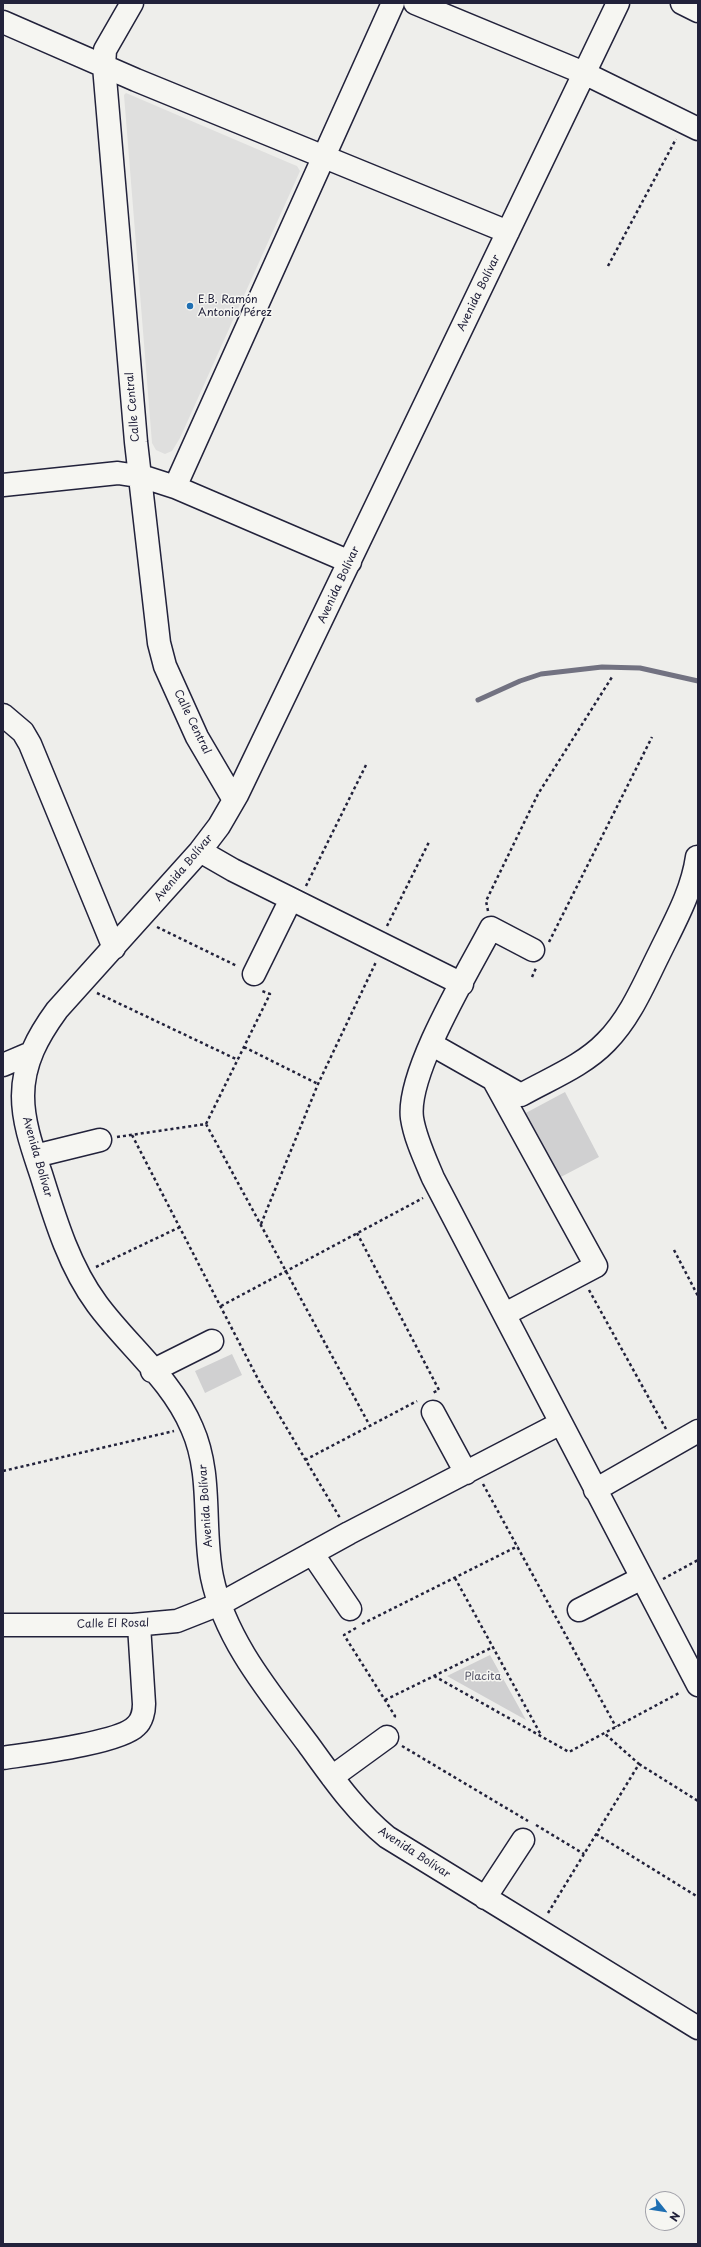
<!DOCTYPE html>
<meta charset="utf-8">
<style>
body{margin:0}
#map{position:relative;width:701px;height:2247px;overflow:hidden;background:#eeeeeb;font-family:"Playpen Sans",sans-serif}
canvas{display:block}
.frame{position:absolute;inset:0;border:4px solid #22223b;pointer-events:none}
.north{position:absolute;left:645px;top:2191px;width:40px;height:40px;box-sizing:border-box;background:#f6f6f2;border:1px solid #a1a1a9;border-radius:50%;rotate:120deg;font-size:11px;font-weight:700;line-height:16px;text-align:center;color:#22223b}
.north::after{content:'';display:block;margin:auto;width:14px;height:18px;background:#1f6fb2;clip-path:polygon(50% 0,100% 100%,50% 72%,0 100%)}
</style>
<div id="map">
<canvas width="701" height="2247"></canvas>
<div class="frame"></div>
<div class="north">N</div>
</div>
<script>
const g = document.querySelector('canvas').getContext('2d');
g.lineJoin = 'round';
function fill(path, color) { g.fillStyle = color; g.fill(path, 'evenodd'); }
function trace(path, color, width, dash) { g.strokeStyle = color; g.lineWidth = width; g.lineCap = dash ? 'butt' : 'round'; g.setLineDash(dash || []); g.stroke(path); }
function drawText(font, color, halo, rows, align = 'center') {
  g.font = font + ' "Playpen Sans",sans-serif'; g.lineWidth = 3; g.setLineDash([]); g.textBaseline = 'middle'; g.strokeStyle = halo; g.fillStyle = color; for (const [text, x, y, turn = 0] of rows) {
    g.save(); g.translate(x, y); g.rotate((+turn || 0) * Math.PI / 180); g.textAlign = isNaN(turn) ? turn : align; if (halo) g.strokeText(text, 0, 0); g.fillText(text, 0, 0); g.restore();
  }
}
const built = new Path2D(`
 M126 93 292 164 297 166 300 171 180 438 172 451 165 454 156 450 152 443 124 95Z`);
const green = new Path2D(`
 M565 1092 599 1157 557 1179 522 1115Z
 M232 1354 242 1375 205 1393 195 1371Z
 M490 1655 526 1720 447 1676Z`);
const stream = new Path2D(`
 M478 700 520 681 541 674 602 667 640 668 698 681`);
const path = new Path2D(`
 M608 266 676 139
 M306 886 367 763
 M488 911 486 901 538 794 612 677
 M387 926 429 842
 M157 927 237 966
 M549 942 652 737
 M532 977 536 968
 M97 993 238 1060
 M244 1047 318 1084
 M206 1124 370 1426
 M206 1124 270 994 262 991
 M132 1135 260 1383 340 1518
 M117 1137 206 1124
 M261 1224 318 1084 376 962
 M357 1233 439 1390 432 1393
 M674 1250 698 1296
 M96 1267 180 1227
 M589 1290 666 1429
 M221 1306 423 1198
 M305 1460 417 1401
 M3 1471 174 1431
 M483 1484 616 1727
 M455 1578 541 1735
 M663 1579 698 1560
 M362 1624 518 1546
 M356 1628 344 1635 395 1716 394 1720
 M434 1676 569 1752 681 1692
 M385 1700 493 1647
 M402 1746 528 1821
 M639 1764 698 1801
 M536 1825 584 1854
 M596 1834 698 1897
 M548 1913 639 1764 604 1733`);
const minor = new Path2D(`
 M132 3 105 50 104 66 136 442 159 643 165 666 197 737 234 800
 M415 3 584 73 698 129
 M618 3 237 795 219 826 200 851 57 1010C38 1036 23 1063 23 1096 23 1123 33 1150 41 1174 55 1219 69 1266 97 1304 127 1345 172 1380 192 1428 213 1475 202 1527 212 1577 225 1640 270 1693 308 1744 332 1777 355 1811 387 1837L698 2028
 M682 3 698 11
 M3 22 136 80 508 232
 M3 485 118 473 144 477 175 487 350 562
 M175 487 393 3
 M3 715 23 732 30 744 114 948
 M200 851 233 870 462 984
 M533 950 491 928C469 970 406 1073 412 1118 415 1138 425 1159 433 1178L698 1685
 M254 974 291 899
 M431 1044 521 1095C549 1079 583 1066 606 1042 630 1018 644 984 659 954 674 923 692 892 697 857
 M3 1065 31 1053
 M493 1079 596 1266 505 1314
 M35 1156 100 1140
 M152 1371 212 1341
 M433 1412 466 1473
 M595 1490 698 1431
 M312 1553 350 1609
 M579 1610 642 1578
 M3 1625H133L177 1621 220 1604 349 1533 561 1423
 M3 1758C29 1754 120 1743 136 1726 142 1721 144 1711 144 1704L139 1625
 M332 1777 387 1737
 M485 1898 523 1840`);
const markers = [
 [190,306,4,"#1f6fb2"]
];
const streetNames = [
 ["Avenida Bolívar",479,293,-64],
 ["Calle Central",133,407,-95],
 ["Avenida Bolívar",339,585,-65],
 ["Calle Central",192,722,64],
 ["Avenida Bolívar",184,868,-50],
 ["Avenida Bolívar",37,1157,74],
 ["Avenida Bolívar",206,1506,-94],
 ["Calle El Rosal",113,1624,-1],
 ["Avenida Bolívar",414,1853,33]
];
const poiNames = [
 ["E.B. Ramón",198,300],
 ["Antonio Pérez",198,313]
];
const parkNames = [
 ["Placita",483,1677]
];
fill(built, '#dfdfde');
fill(green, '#d0d0d1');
trace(stream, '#727281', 5);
trace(minor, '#22223b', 25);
trace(path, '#22223b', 2.5, [3, 3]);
trace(minor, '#f6f6f2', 22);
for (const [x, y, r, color] of markers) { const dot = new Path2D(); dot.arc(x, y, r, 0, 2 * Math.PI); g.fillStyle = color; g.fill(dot); trace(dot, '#f6f6f2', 1.5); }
drawText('11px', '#22223b', '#f6f6f2', streetNames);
drawText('11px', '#22223b', '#f6f6f2', poiNames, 'left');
drawText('11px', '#565668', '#f6f6f2', parkNames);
</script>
